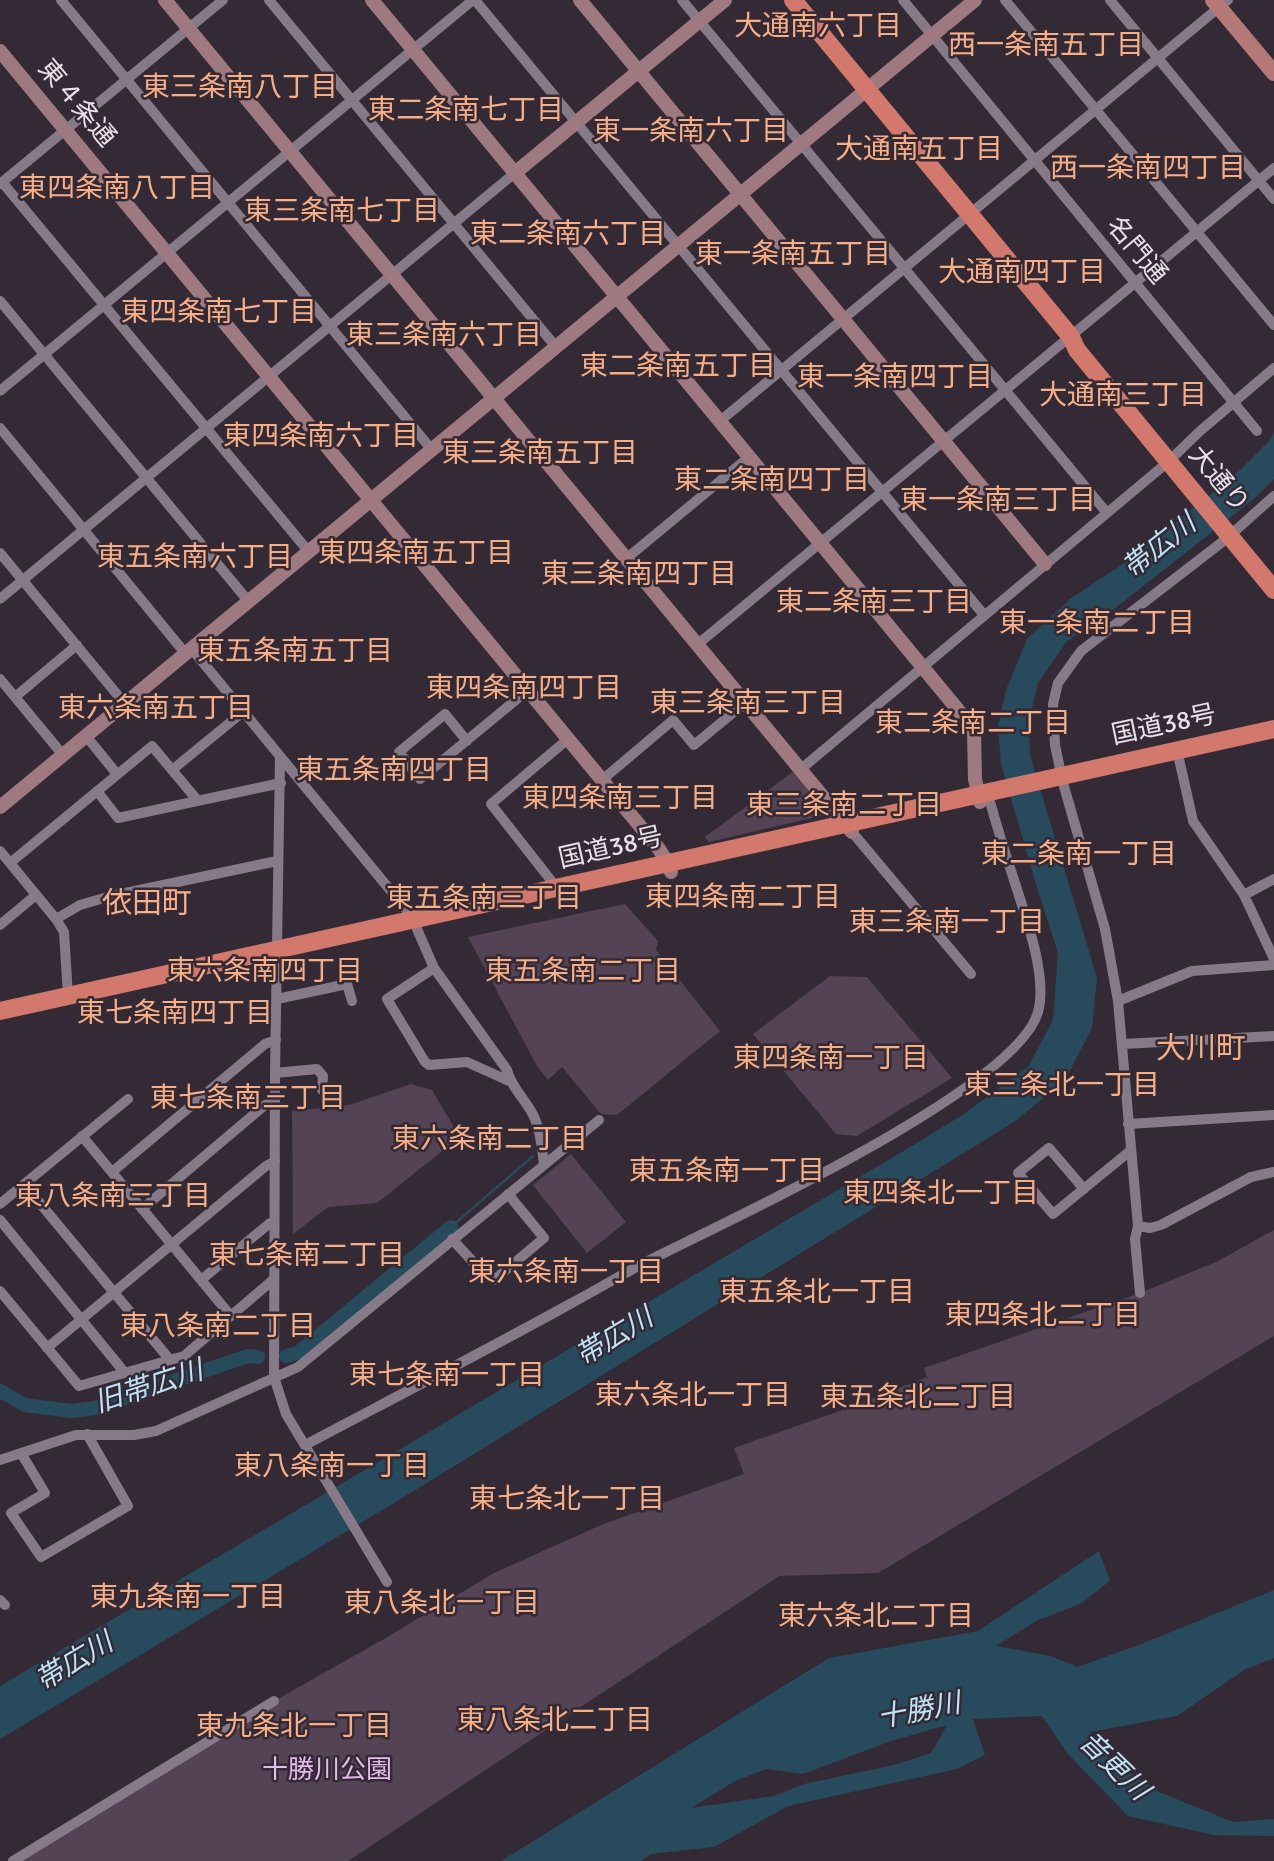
<!DOCTYPE html>
<meta charset="utf-8">
<style>
body{margin:0}
canvas{display:block;background:#342a35}
</style>
<canvas width="1274" height="1861"></canvas>
<script>
const g = document.querySelector('canvas').getContext('2d');
g.lineJoin = 'round';
function fill(path, color) { g.fillStyle = color; g.fill(path, 'evenodd'); }
function trace(path, color, width, dash) { g.strokeStyle = color; g.lineWidth = width; g.lineCap = dash ? 'butt' : 'round'; g.setLineDash(dash || []); g.stroke(path); }
function drawText(font, color, halo, rows, align = 'center') {
  g.font = font + ' Signika,"Noto Sans JP",sans-serif'; g.lineWidth = 5; g.setLineDash([]); g.textBaseline = 'middle'; g.strokeStyle = halo; g.fillStyle = color; for (const [text, x, y, turn = 0] of rows) {
    g.save(); g.translate(x, y); g.rotate((+turn || 0) * Math.PI / 180); g.textAlign = isNaN(turn) ? turn : align; if (halo) g.strokeText(text, 0, 0); g.fillText(text, 0, 0); g.restore();
  }
}
const green = new Path2D(`
 M794 771 829 814 709 842 705 837Z
 M625 904 658 941 656 950 720 1031 617 1115 601 1114 562 1067 548 1080 537 1066 468 937Z
 M830 976 867 977 952 1078 857 1136 836 1134 753 1034Z
 M411 1084 432 1090 455 1129 456 1140 377 1203 328 1207 293 1234 292 1111 349 1105Z
 M571 1154 626 1222 587 1253 533 1185Z
 M1274 1230V1336L878 1573 779 1576 348 1861H13L274 1701 384 1639 494 1573 601 1525 744 1474 734 1448 848 1408 927 1377 924 1368 1140 1293 1216 1262Z`);
const water = new Path2D(`
 M1274 432V479L1254 499 1114 609 1067 641 1038 683 1029 721 1030 755 1097 978 1092 1028 1065 1080 1014 1122 399 1500 0 1739V1686L907 1149 964 1114 1028 1067 1053 1020 1058 953 1038 891 1001 764 998 726 1006 690 1027 639 1070 599 1129 560 1238 472 1271 439Z
 M1099 1551 1110 1581 1080 1604 1038 1620 996 1646 1051 1656 1077 1667 1139 1645 1274 1590V1658L1244 1670 1177 1716 1090 1732 1117 1764 1159 1792 1233 1822 1274 1819V1836L1214 1835 1128 1816 1067 1753 1042 1716 973 1719 985 1755 957 1769 788 1806 714 1847 651 1854 641 1861H501L829 1658 978 1631ZM947 1725 931 1753 894 1765 804 1784 774 1796 691 1808 735 1781 766 1769 803 1774 891 1741Z`);
const stream = new Path2D(`
 M451 1227 533 1156`);
const river = new Path2D(`
 M286 1356 298 1353 451 1227
 M0 1391 25 1405 71 1411 95 1408 248 1356 258 1357`);
const street = new Path2D(`
 M61 0 432 450
 M269 0 556 347
 M475 0 984 615
 M682 0 1107 513
 M903 0 1257 431
 M1005 0 1274 325
 M1110 0 1274 199
 M2 182 309 552
 M0 184 223 0
 M0 301 249 602
 M0 391 473 0
 M720 421 1228 0
 M0 428 185 653
 M1236 530 1274 496
 M0 553 125 704
 M627 558 749 457
 M0 599 516 172
 M698 644 1274 168
 M191 648 414 919
 M0 679 63 755
 M15 697 77 645
 M86 736 117 774
 M467 741 445 714 399 752 420 779 528 690
 M280 756 275 1073 274 1377 286 1414 387 1582
 M1179 759 1193 821 1244 895 1274 959
 M801 769 1168 462 1199 432 1274 368
 M172 770 244 711
 M602 780 673 720 694 745 746 702
 M97 791 118 818 281 783
 M852 832 971 974
 M0 851 56 919 64 932 68 996
 M10 863 152 746 198 801
 M557 888 491 804 568 739
 M1244 895 1274 879
 M56 919 80 905 111 896 277 861
 M0 925 36 895
 M417 929 434 968 507 1070C512 1090 528 1101 535 1119 541 1133 542 1150 544 1164
 M434 968 387 999 425 1062 429 1065 467 1062 509 1081
 M277 999 347 984 352 1001
 M1118 1001 1192 971 1274 965
 M1123 1044 1274 1036
 M275 1073 317 1069 323 1076 322 1090
 M1128 1124 1274 1115
 M82 1136 230 1315
 M112 1172 265 1044 276 1040
 M24 1184 170 1360
 M1084 1189 1049 1148 1018 1173 1053 1214 1130 1151
 M0 1204 128 1099
 M142 1209 265 1105 275 1102
 M0 1220 125 1373
 M1138 1226 1150 1228 1161 1225 1251 1177 1274 1172
 M452 1239 474 1263 494 1280 544 1238 508 1194
 M201 1280 270 1223 274 1222
 M0 1291 79 1386 184 1356 274 1279
 M1140 1293 1135 1239 1138 1226 1118 1001 1105 929 1063 783 1055 745 1053 704 1058 683 1081 651 1230 536
 M47 1348 266 1166 275 1161
 M305 1445C394 1398 483 1352 570 1304 594 1291 618 1277 642 1264 720 1224 1016 1090 1038 1012 1048 976 1025 915 1014 880 1004 850 995 820 987 791
 M21 1453 45 1493 11 1513 41 1557 128 1506 87 1434
 M0 1460 76 1435H134L156 1431 298 1367 599 1120
 M0 1600 5 1605
 M13 1861 274 1701`);
const secondary = new Path2D(`
 M165 0 852 832
 M372 0 968 722 974 731 975 779 980 802
 M580 0 1045 564
 M0 51 659 849 668 863 671 872
 M516 172 725 0
 M0 807 975 0`);
const primary = new Path2D(`
 M1213 0 1274 73`);
const highway = new Path2D(`
 M793 0 1071 337 1077 350 1274 590
 M0 1011 1274 729`);
const streetNames = [
 ["東４条通",76,104,50],
 ["名門通",1136,251,50],
 ["大通り",1218,480,50],
 ["国道38号",1164,726,-12],
 ["国道38号",611,849,-13]
];
const parkNames = [
 ["十勝川公園",327,1771]
];
const neighbourhoodNames = [
 ["大通南六丁目",818,28],
 ["西一条南五丁目",1046,47],
 ["東三条南八丁目",240,89],
 ["東二条南七丁目",466,112],
 ["東一条南六丁目",691,133],
 ["大通南五丁目",919,151],
 ["西一条南四丁目",1148,170],
 ["東四条南八丁目",117,190],
 ["東三条南七丁目",342,213],
 ["東二条南六丁目",568,236],
 ["東一条南五丁目",793,256],
 ["大通南四丁目",1022,274],
 ["東四条南七丁目",219,314],
 ["東三条南六丁目",444,337],
 ["東二条南五丁目",678,368],
 ["東一条南四丁目",895,379],
 ["大通南三丁目",1123,397],
 ["東四条南六丁目",321,438],
 ["東三条南五丁目",540,455],
 ["東二条南四丁目",772,482],
 ["東一条南三丁目",998,502],
 ["東四条南五丁目",416,555],
 ["東五条南六丁目",195,559],
 ["東三条南四丁目",639,576],
 ["東二条南三丁目",874,604],
 ["東一条南二丁目",1097,625],
 ["東五条南五丁目",295,653],
 ["東四条南四丁目",524,690],
 ["東三条南三丁目",748,705],
 ["東六条南五丁目",156,710],
 ["東二条南二丁目",973,725],
 ["東五条南四丁目",394,772],
 ["東四条南三丁目",620,800],
 ["東三条南二丁目",844,807],
 ["東二条南一丁目",1079,856],
 ["東四条南二丁目",743,899],
 ["東五条南三丁目",484,900],
 ["東三条南一丁目",947,924],
 ["東六条南四丁目",265,973],
 ["東五条南二丁目",583,973],
 ["東七条南四丁目",175,1015],
 ["東四条南一丁目",831,1060],
 ["東三条北一丁目",1062,1087],
 ["東七条南三丁目",248,1100],
 ["東六条南二丁目",490,1141],
 ["東五条南一丁目",727,1173],
 ["東四条北一丁目",941,1195],
 ["東八条南三丁目",113,1198],
 ["東七条南二丁目",307,1257],
 ["東六条南一丁目",566,1274],
 ["東五条北一丁目",817,1294],
 ["東四条北二丁目",1043,1317],
 ["東八条南二丁目",218,1328],
 ["東七条南一丁目",447,1377],
 ["東六条北一丁目",693,1397],
 ["東五条北二丁目",918,1399],
 ["東八条南一丁目",332,1468],
 ["東七条北一丁目",567,1501],
 ["東九条南一丁目",188,1599],
 ["東八条北一丁目",442,1605],
 ["東六条北二丁目",876,1618],
 ["東八条北二丁目",555,1722],
 ["東九条北一丁目",294,1728]
];
const waterNames = [
 ["帯広川",1160,547,-38],
 ["帯広川",615,1338,-31],
 ["旧帯広川",149,1388,-18],
 ["帯広川",75,1663,-31],
 ["十勝川",919,1712,-11],
 ["音更川",1113,1767,44]
];
const quarterNames = [
 ["依田町",147,905],
 ["大川町",1201,1050]
];
fill(green, '#534354');
fill(water, '#274a5c');
trace(stream, '#274a5c', 2.5);
trace(river, '#274a5c', 14);
trace(street, '#877a88', 10);
trace(secondary, '#9e7980', 14);
trace(primary, '#b47977', 16);
trace(highway, '#d2786c', 18);
drawText('26px', '#e8e1e9', '#342a35', streetNames);
drawText('26px', '#e6baea', '#342a35', parkNames);
drawText('28px', '#f6ae87', '#342a35', neighbourhoodNames);
drawText('italic 28px', '#bee3f7', '#342a35', waterNames);
drawText('30px', '#f6ae87', '#342a35', quarterNames);
</script>
